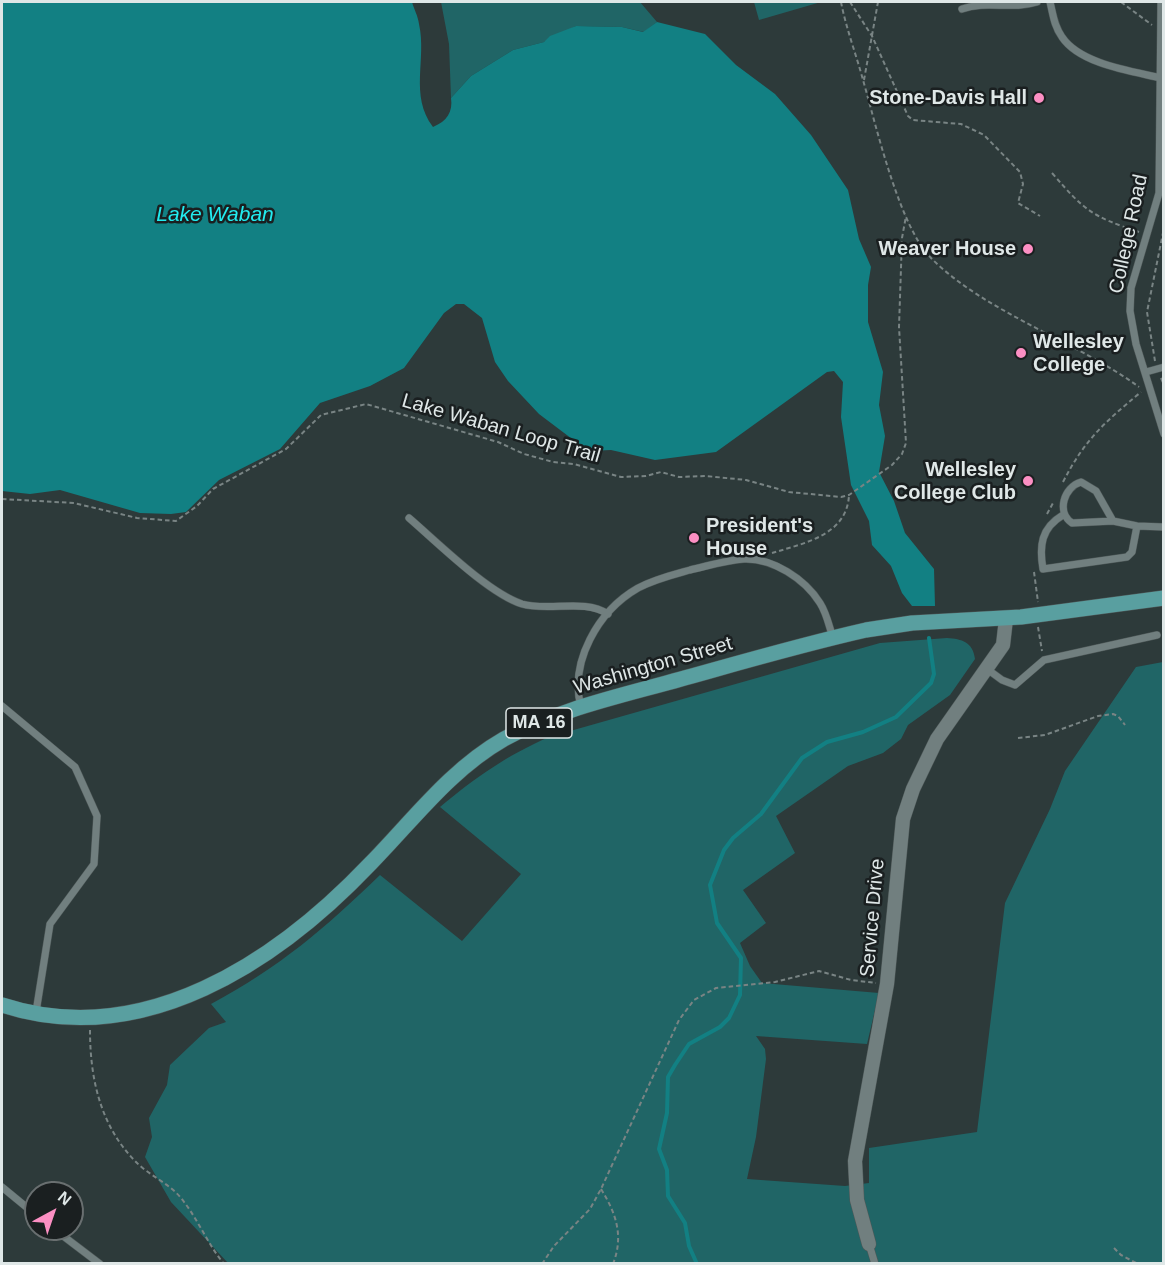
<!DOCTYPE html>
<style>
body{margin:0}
#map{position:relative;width:1165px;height:1265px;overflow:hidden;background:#2d3a3a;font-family:Arial,sans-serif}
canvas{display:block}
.frame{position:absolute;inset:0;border:3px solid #dfe7e7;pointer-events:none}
.north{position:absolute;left:24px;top:1181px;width:60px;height:60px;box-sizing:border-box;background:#1a1f20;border:2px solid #696f70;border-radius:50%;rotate:40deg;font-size:16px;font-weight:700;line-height:24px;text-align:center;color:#dfe7e7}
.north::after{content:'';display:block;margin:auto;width:21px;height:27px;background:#fc8fc3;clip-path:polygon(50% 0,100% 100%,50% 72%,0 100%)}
</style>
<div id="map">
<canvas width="1165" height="1265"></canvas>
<div class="frame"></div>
<div class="north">N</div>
</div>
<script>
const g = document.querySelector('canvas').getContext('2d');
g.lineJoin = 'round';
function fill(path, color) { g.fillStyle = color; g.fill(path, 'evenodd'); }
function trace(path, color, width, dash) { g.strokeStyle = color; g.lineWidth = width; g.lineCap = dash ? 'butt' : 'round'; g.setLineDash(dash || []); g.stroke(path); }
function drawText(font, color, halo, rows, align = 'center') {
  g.font = font + ' Arial,sans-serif'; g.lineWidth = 5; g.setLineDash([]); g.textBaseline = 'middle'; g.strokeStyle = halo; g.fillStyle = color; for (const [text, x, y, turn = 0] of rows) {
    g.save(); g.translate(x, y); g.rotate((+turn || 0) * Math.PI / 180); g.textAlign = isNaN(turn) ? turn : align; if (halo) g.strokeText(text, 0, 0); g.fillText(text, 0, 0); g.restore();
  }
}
const green = new Path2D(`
 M441 2H640L657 22 644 32 622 27 576 26 544 42 513 50 471 76 451 98 449 44Z
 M754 2H821L759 20Z
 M947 638C962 639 973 642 975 659L950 695 908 725 901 739 883 753 848 766 776 816 795 853 743 890 766 923 740 943 750 966 762 983 879 993 867 1044 756 1036 765 1049 766 1059 756 1137 747 1179 845 1186 869 1183V1148L977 1132 1005 903 1050 809 1065 771 1136 667 1163 662V1263H228L171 1202 145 1157 152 1137 149 1118 167 1085 170 1065 209 1028 226 1022 211 1004C280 967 324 929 380 875L462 941 521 874 440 807C476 777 506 756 549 737L880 643Z`);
const water = new Path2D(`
 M2 2H412C414 9 418 16 419 24 427 60 409 95 433 127 447 121 453 112 451 98L471 76 513 50 544 42 550 36 576 26 622 27 643 32 657 22 705 34 736 65 775 94 811 135 848 190 859 239 871 267 868 285V322L883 372 879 405 885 436 879 472 894 501 905 533 934 569 935 606H912L902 593 891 566 872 545 869 521 851 485 841 417 843 382 834 371 827 372 716 452 655 460 611 450 588 451 539 414 508 381 495 362 482 318 464 304H456L444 313 404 368 370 386 320 403 280 449 219 480 186 512 171 514 140 513 60 490 30 494 2 491Z`);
const stream = new Path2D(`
 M697 1264 689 1246 685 1223 668 1196 667 1170 659 1149 667 1113 668 1077 675 1065 689 1044 720 1027 729 1018 740 995 741 958 717 923 710 885 724 850 733 838 761 814 802 758 827 742 863 732 896 717 931 683 934 674 929 638`);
const path = new Path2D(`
 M841 2C846 28 856 54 863 80 876 125 899 226 931 258 986 313 1076 341 1139 387
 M850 2 872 36 908 116 913 120 961 124 984 135 1020 172 1023 184 1018 203 1040 216
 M1121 2 1152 25
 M864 80 878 2
 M1052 173C1085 211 1091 216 1139 232
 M1155 361 1147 312 1164 228
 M1161 378 1164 385
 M1063 482C1085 439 1105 422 1141 392
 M2 499 74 503 137 518 176 521 197 506 213 489 286 449 321 415 366 404 498 442 524 454 553 462 574 464 621 477 646 476 661 472 679 477 706 476 746 480 789 492 841 497 849 495 892 465 902 454 906 443 899 327 902 238 906 216
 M1047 514 1053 503
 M772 553C805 543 847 535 849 495
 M1034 572 1038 602
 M1038 627 1042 651
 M1018 738 1045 735 1098 716 1113 714 1118 716 1125 725
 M90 1030C90 1078 100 1125 135 1161 148 1175 169 1183 181 1198 198 1219 207 1243 224 1264
 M601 1189C616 1213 624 1236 613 1264
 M1114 1248 1121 1255 1138 1264
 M542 1264 554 1246 590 1209 601 1189 679 1020 694 1000 716 988 775 982 819 971 851 980 876 983`);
const lane = new Path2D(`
 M1050 2C1053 14 1054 26 1062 37 1080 64 1131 71 1161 78
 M1161 2 1159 193 1131 288 1130 311 1136 344 1164 434
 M962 9C986 0 1012 10 1037 2
 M1146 372 1164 367
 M1063 515C1041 528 1039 546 1043 569L1127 557 1132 552 1137 526
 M409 518C437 542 488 593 522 604 549 612 584 598 608 614
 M1113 521 1096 491 1081 482C1064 487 1056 512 1072 523L1113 521 1137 526 1164 527
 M987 669 1002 680 1015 685 1044 660 1157 635
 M2 706 75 767 97 816 94 864 50 924 36 1012
 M581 707C569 662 598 611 638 588 655 579 672 575 690 570 708 566 726 560 744 559 773 558 805 579 820 603 827 614 829 626 833 638
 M2 1187 36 1215
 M54 1229 100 1264
 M869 1244 875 1264`);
const street = new Path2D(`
 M869 1244 857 1200 855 1161 887 984 903 819 913 789 937 739 1003 645 1006 619`);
const primary = new Path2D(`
 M2 1005C143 1051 277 962 371 863 414 819 450 770 504 739 558 709 621 696 681 679 742 662 804 644 866 630L912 623 1021 617 1164 598`);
const markers = [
 [1039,98,6,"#fc8fc3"],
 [1028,249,6,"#fc8fc3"],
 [1021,353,6,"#fc8fc3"],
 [1028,481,6,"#fc8fc3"],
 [694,538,6,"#fc8fc3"]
];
const shields = [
 [539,723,66]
];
const shieldNames = [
 ["MA 16",539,723]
];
const poiNames = [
 ["Stone-Davis Hall",1027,98],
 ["Weaver House",1016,249],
 ["Wellesley",1033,342,"left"],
 ["College",1033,365,"left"],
 ["Wellesley",1016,470],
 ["College Club",1016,493],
 ["President's",706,526,"left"],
 ["House",706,549,"left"]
];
const streetNames = [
 ["College Road",1129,234,-78],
 ["Lake Waban Loop Trail",501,429,16],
 ["Washington Street",653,666,-16],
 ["Service Drive",873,918,-85]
];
const waterNames = [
 ["Lake Waban",215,215]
];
fill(green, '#206566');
fill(water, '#128083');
trace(stream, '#128083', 4);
trace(lane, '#4e5858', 8);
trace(street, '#4e5858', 15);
trace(primary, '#4e5858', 16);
trace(path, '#798484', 2, [4.5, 3]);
trace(lane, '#717f7f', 7);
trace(street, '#717f7f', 14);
trace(primary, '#599fa0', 15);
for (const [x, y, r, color] of markers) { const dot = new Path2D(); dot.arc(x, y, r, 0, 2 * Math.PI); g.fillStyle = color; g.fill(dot); trace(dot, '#1a1f20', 2); }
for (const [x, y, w] of shields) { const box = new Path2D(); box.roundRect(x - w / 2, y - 15, w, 30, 4.5); g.fillStyle = '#1a1f20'; g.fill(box); trace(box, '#dfe7e7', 1.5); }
drawText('bold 18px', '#dfe7e7', null, shieldNames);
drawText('bold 20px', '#dfe7e7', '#1a1f20', poiNames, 'right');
drawText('20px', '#dfe7e7', '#1a1f20', streetNames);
drawText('italic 21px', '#22ebef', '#1a1f20', waterNames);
</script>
